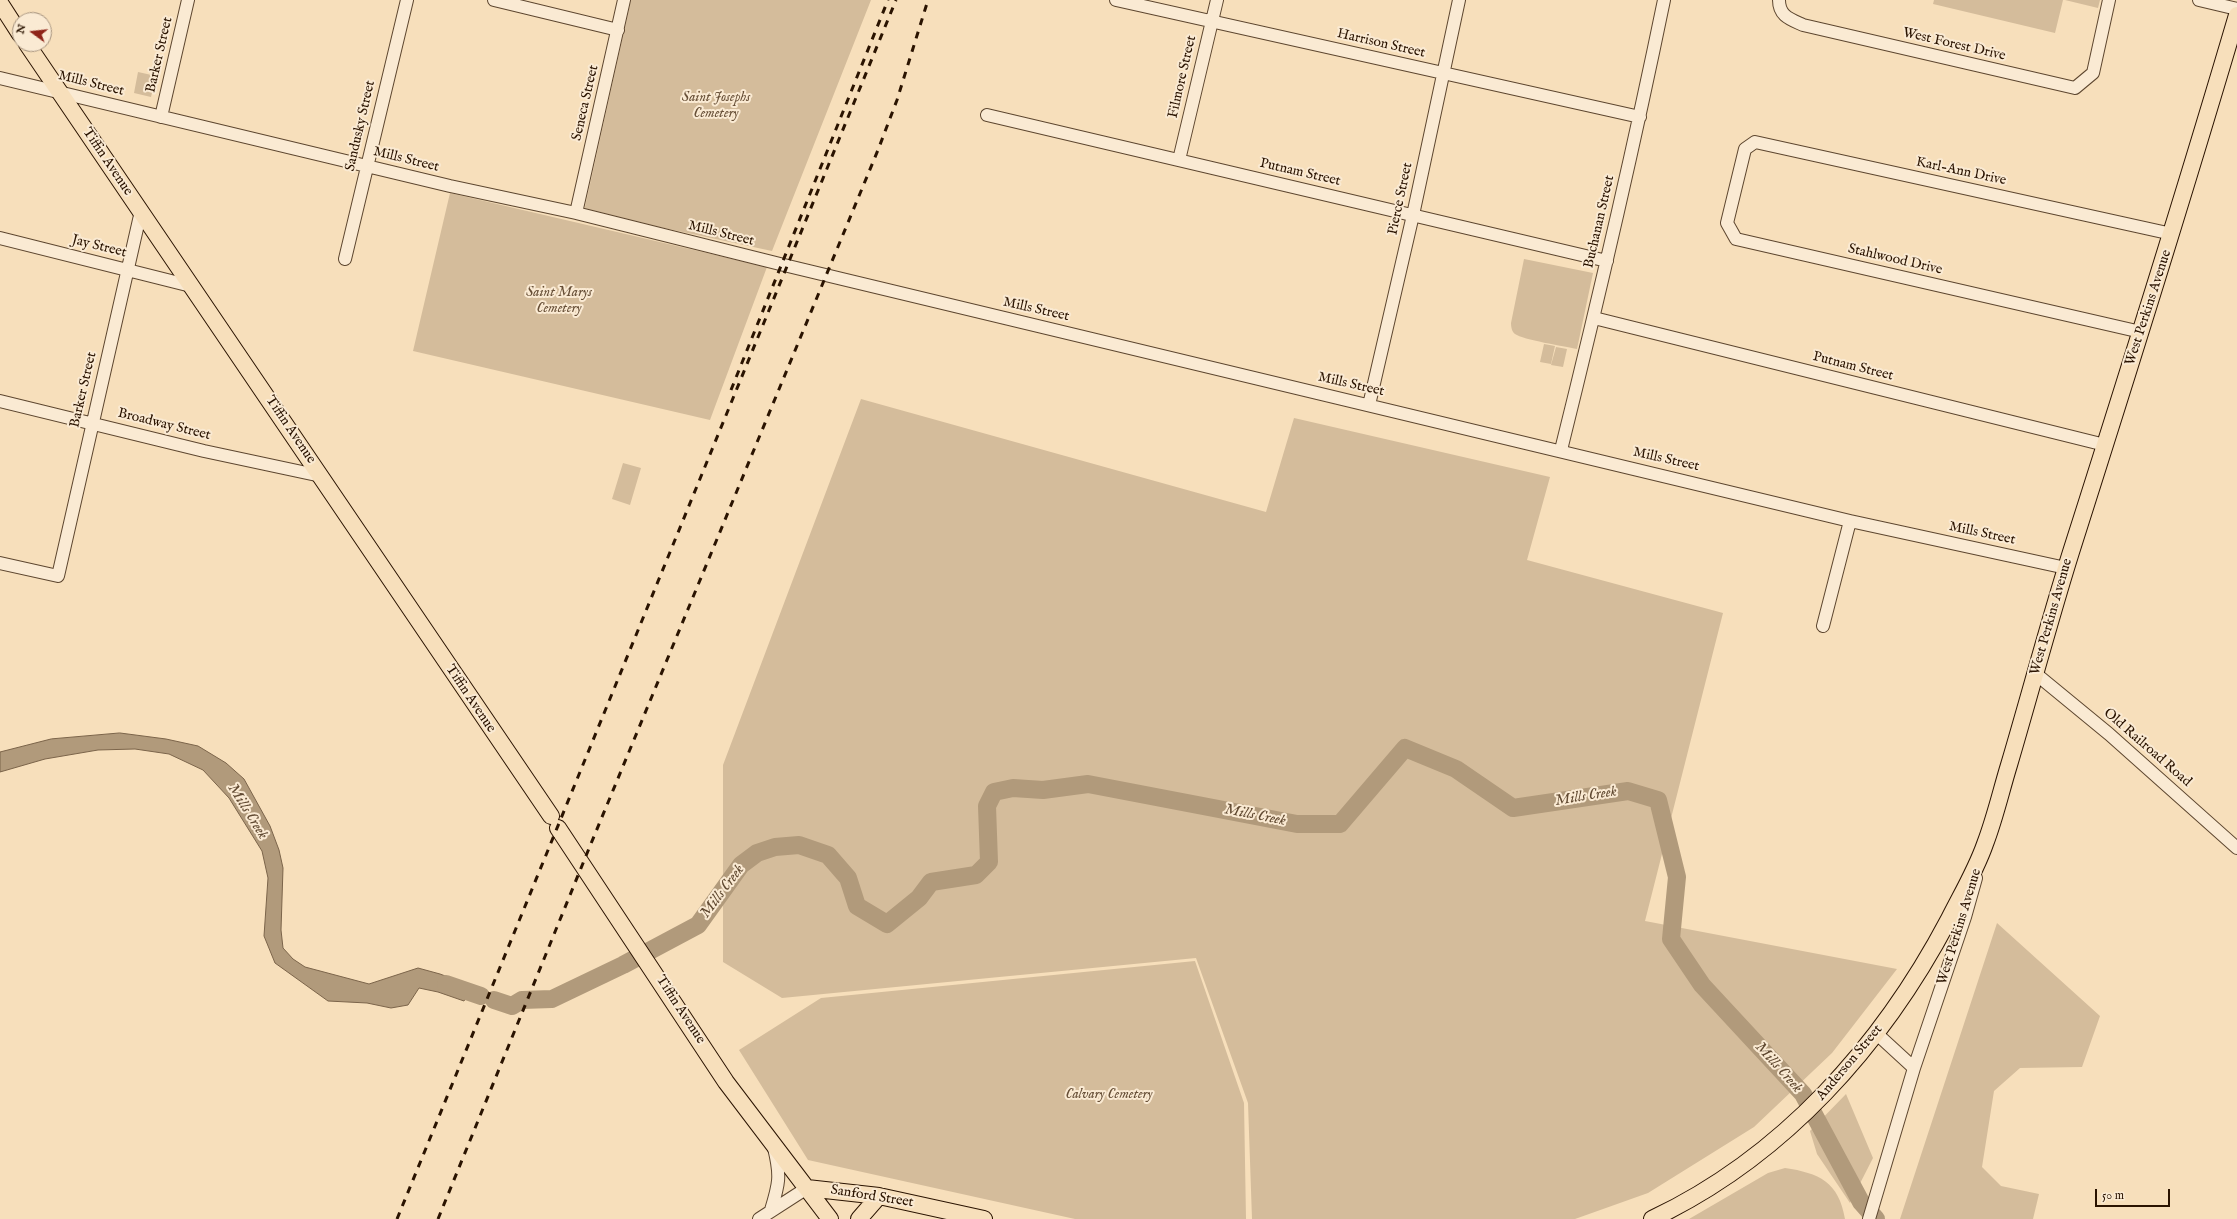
<!DOCTYPE html>
<style>
body{margin:0}
#map{position:relative;width:2237px;height:1219px;overflow:hidden;background:#f7dfbb;font-family:"IM FELL English",serif}
canvas{display:block}
.north{position:absolute;left:12px;top:12px;width:40px;height:40px;box-sizing:border-box;background:#faead3;border:1px solid #a7947f;border-radius:50%;rotate:285deg;font-size:11px;font-weight:700;line-height:16px;text-align:center;color:#2a1300}
.north::after{content:'';display:block;margin:auto;width:14px;height:18px;background:#8f2418;clip-path:polygon(50% 0,100% 100%,50% 72%,0 100%)}
.scale{position:absolute;left:2095px;top:1189px;width:75px;height:18px;box-sizing:border-box;border:2px solid #2a1300;border-top:0;padding-left:5px;font-size:12px;line-height:14px;white-space:nowrap;color:#2a1300;-webkit-text-stroke:3px #faead3;paint-order:stroke}
</style>
<div id="map">
<canvas width="2237" height="1219"></canvas>
<div class="north">N</div>
<div class="scale">50 m</div>
</div>
<script>
const g = document.querySelector('canvas').getContext('2d');
g.lineJoin = 'round';
function fill(path, color) { g.fillStyle = color; g.fill(path, 'evenodd'); }
function trace(path, color, width, dash) { g.strokeStyle = color; g.lineWidth = width; g.lineCap = dash ? 'butt' : 'round'; g.setLineDash(dash || []); g.stroke(path); }
function drawText(font, color, halo, rows, align = 'center') {
  g.font = font + ' "IM FELL English",serif'; g.lineWidth = 4; g.setLineDash([]); g.textBaseline = 'middle'; g.strokeStyle = halo; g.fillStyle = color; for (const [text, x, y, turn = 0] of rows) {
    g.save(); g.translate(x, y); g.rotate((+turn || 0) * Math.PI / 180); g.textAlign = isNaN(turn) ? turn : align; if (halo) g.strokeText(text, 0, 0); g.fillText(text, 0, 0); g.restore();
  }
}
const green = new Path2D(`
 M631 0H871L772 251 584 211Z
 M1934 0H2063L2055 33 1933 4Z
 M2065 0H2100L2098 8Z
 M138 72 156 76 151 97 134 93Z
 M450 193 767 267 710 420 413 351Z
 M1524 259 1593 273 1577 349C1564 346 1523 340 1515 334 1512 332 1511 327 1511 323Z
 M1544 344 1555 346 1551 364 1540 362Z
 M1556 347 1567 349 1563 367 1551 365Z
 M861 399 1266 512 1294 418 1550 477 1527 560 1723 613 1645 921 1897 969 1832 1053 1754 1127 1648 1193 1575 1219H1252L1248 1103 1196 958 782 998 723 962V765Z
 M623 463 641 468 630 505 612 499Z
 M1997 923 2100 1016 2082 1067 2020 1068 1994 1091 1982 1167 2001 1186 2039 1194 2033 1219H1900Z
 M1195 961 1244 1103 1246 1219H1075L808 1160 739 1050 821 998Z
 M1846 1094 1873 1158 1850 1203 1817 1154 1810 1131Z
 M1785 1168C1819 1173 1839 1182 1845 1219H1689L1768 1173Z`);
const water = new Path2D(`
 M120 733 166 739 198 746 226 763 244 779 270 826 279 850 283 868 281 930 283 948 293 959 305 967 369 984 418 968 440 974 472 986 464 1001 438 992 419 988 408 1005 391 1008 367 1003 328 1001 275 963 264 936 268 878 262 851 229 798 203 770 169 754 135 749 98 750 45 759 0 772V752L51 739Z`);
const river = new Path2D(`
 M446 984 481 996
 M494 1000 512 1006 522 1000 552 999 623 965 698 925 741 865 757 853 775 847 799 845 828 855 848 878 857 906 887 924 919 898 931 882 976 875 989 862 987 806 994 792 1013 788 1043 790 1088 784 1297 824H1340L1405 748 1456 769 1513 808 1628 791 1658 800 1677 877 1671 939 1702 985 1803 1094 1861 1202 1876 1219`);
const minor = new Path2D(`
 M494 0 618 30
 M1116 0 1640 117
 M1779 0C1779 16 1790 19 1803 25L2075 88 2093 73 2109 0
 M2199 0 2237 9
 M0 78 450 186 576 213 788 266 1850 521 2066 568
 M987 115 1607 261
 M161 117 188 0
 M1179 160 1217 0
 M576 213 624 0
 M0 238 191 286
 M345 259 407 0
 M1594 318 2105 445
 M2141 332 1736 239 1727 223 1745 149 1755 142 2172 234
 M0 401 204 451 321 476
 M1369 405 1413 215 1459 0
 M1561 450C1598 301 1633 151 1664 0
 M0 563 58 576 141 211
 M1823 626 1850 521
 M2036 674 2109 734 2237 848
 M1877 1034 1914 1068
 M771 1210C779 1184 781 1176 774 1148
 M759 1219 807 1188
 M1869 1219 1914 1068 1965 917 1976 878`);
const major = new Path2D(`
 M0 3 20 34
 M27 44 551 816
 M558 828 726 1082 830 1219
 M807 1188 879 1196 984 1219
 M859 1219 879 1196
 M1652 1219C1783 1157 1882 1046 1949 919 1961 895 1976 870 1985 844 1995 818 2001 791 2009 765 2030 694 2049 622 2071 552 2128 373 2184 195 2237 15`);
const rail = new Path2D(`
 M731 390 888 0
 M397 1219 896 0
 M438 1219 590 846 878 150 897 100 928 0`);
const streetNames = [
 ["Harrison Street",1381,44,13],
 ["West Forest Drive",1954,45,13],
 ["Barker Street",160,55,-77],
 ["Filmore Street",1183,77,-77],
 ["Mills Street",91,84,14],
 ["Seneca Street",586,103,-77],
 ["Sandusky Street",361,126,-77],
 ["Mills Street",406,160,14],
 ["Tiffin Avenue",107,162,56],
 ["Karl-Ann Drive",1961,172,12],
 ["Putnam Street",1300,173,13],
 ["Pierce Street",1401,199,-78],
 ["Buchanan Street",1600,222,-77],
 ["Mills Street",721,234,14],
 ["Jay Street",99,247,14],
 ["Stahlwood Drive",1895,260,13],
 ["West Perkins Avenue",2149,308,-72],
 ["Mills Street",1036,310,13],
 ["Putnam Street",1853,367,14],
 ["Mills Street",1351,385,13],
 ["Barker Street",84,390,-77],
 ["Broadway Street",164,425,14],
 ["Tiffin Avenue",290,430,56],
 ["Mills Street",1666,460,13],
 ["Mills Street",1982,534,12],
 ["West Perkins Avenue",2052,617,-74],
 ["Tiffin Avenue",470,699,56],
 ["Old Railroad Road",2147,748,41],
 ["West Perkins Avenue",1960,927,-73],
 ["Tiffin Avenue",680,1010,57],
 ["Anderson Street",1850,1063,-50],
 ["Sanford Street",872,1197,9]
];
const parkNames = [
 ["Saint Josephs",716,98],
 ["Cemetery",716,114],
 ["Saint Marys",559,293],
 ["Cemetery",559,309],
 ["Calvary Cemetery",1109,1095]
];
const waterNames = [
 ["Mills Creek",1586,797,-9],
 ["Mills Creek",247,812,58],
 ["Mills Creek",1255,816,11],
 ["Mills Creek",723,892,-53],
 ["Mills Creek",1778,1068,48]
];
fill(green, '#d4bc9b');
fill(water, '#b19a7b');
trace(water, '#7b644a', 1);
trace(river, '#b19a7b', 18);
trace(minor, '#5d462f', 14);
trace(major, '#2a1300', 18);
trace(minor, '#faead3', 12);
trace(major, '#f7dfbb', 16);
trace(rail, '#2a1300', 3, [7, 7]);
drawText('14px', '#2a1300', '#faead3', streetNames);
drawText('italic 14px', '#664e36', '#faead3', parkNames);
drawText('italic 15px', '#604931', '#faead3', waterNames);
</script>
